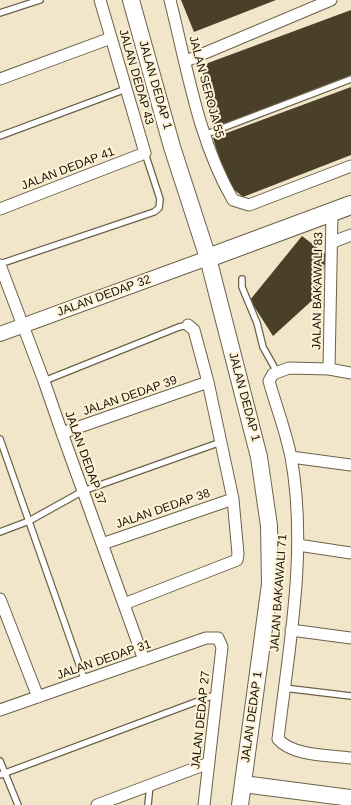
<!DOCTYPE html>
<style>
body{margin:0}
canvas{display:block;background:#f1e6ca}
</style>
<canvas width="351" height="805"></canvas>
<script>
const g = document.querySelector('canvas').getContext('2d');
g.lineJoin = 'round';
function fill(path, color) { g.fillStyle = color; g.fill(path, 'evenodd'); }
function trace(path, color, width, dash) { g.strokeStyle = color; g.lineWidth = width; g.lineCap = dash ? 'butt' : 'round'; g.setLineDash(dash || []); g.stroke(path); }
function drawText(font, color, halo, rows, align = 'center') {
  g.font = font + ' Arial,sans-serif'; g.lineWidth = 4; g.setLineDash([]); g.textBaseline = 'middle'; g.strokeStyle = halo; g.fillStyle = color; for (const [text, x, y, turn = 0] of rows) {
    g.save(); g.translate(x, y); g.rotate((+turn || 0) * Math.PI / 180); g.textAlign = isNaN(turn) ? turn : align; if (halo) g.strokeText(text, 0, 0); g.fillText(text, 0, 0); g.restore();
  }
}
const building = new Path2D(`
 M181 0H276L194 32Z
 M351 10V75L214 129 200 80 208 63Z
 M351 87V155L243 197 227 184 213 138Z
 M302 236 327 255 317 296 273 336 250 300Z`);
const service = new Path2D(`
 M0 13 40 0
 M204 135 351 79
 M0 136 126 89
 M0 264 154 212 159 208 160 199 145 153
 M242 279V287L257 323 263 347 277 372
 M44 381 179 327 188 325
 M0 439 85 681
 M0 532 29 521 83 491 221 442
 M284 688 351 696
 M0 761 18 805
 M0 775 217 694
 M148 805 150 785`);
const minor = new Path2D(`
 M170 0C187 67 198 140 233 200L249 205 351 166
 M186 61 331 0
 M0 79 111 38
 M0 209 145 153 100 0
 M333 242 351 235
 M0 265 44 381 62 433 144 660
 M329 369 332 213
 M351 373 329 369 289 368 273 374 269 381C276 406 286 432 291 457 308 550 289 646 278 739 292 756 329 755 351 758
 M62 433 208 382
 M291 457 351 465
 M102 544 233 499
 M298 545 351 553
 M0 599 38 697
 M124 604 237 560 238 554 233 499 208 382 194 330 188 325
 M291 630 351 638
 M0 710 206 638H218L222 647 204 805
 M97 805 209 763`);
const tertiary = new Path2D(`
 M0 334 208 258`);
const secondary = new Path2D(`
 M131 0 172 147 208 258 259 457 269 526 270 584 240 805
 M243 784 351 798`);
const primary = new Path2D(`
 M208 258 351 205`);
const streetNames = [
 ["JALAN DEDAP 43",136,77,74],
 ["JALAN DEDAP 1",155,85,74],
 ["JALAN SEROJA 55",206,87,75],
 ["JALAN DEDAP 41",68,169,-21],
 ["JALAN BAKAWALI 83",318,291,-89],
 ["JALAN DEDAP 32",104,296,-20],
 ["JALAN DEDAP 39",130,396,-19],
 ["JALAN DEDAP 1",244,397,75],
 ["JALAN DEDAP 37",85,458,70],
 ["JALAN DEDAP 38",163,509,-19],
 ["JALAN BAKAWALI 71",279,593,-86],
 ["JALAN DEDAP 31",104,660,-19],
 ["JALAN DEDAP 1",252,717,-82],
 ["JALAN DEDAP 27",201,720,-84]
];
fill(building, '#4a4029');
trace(service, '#6c6249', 8);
trace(minor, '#6c6249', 13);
trace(tertiary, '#6c6249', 16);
trace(secondary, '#6c6249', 18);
trace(primary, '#6c6249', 20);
trace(service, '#fff', 5.5);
trace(minor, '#fff', 11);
trace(tertiary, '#fff', 14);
trace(secondary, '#fff', 16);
trace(primary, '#fff', 18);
drawText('12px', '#161209', '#fff3d7', streetNames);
</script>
